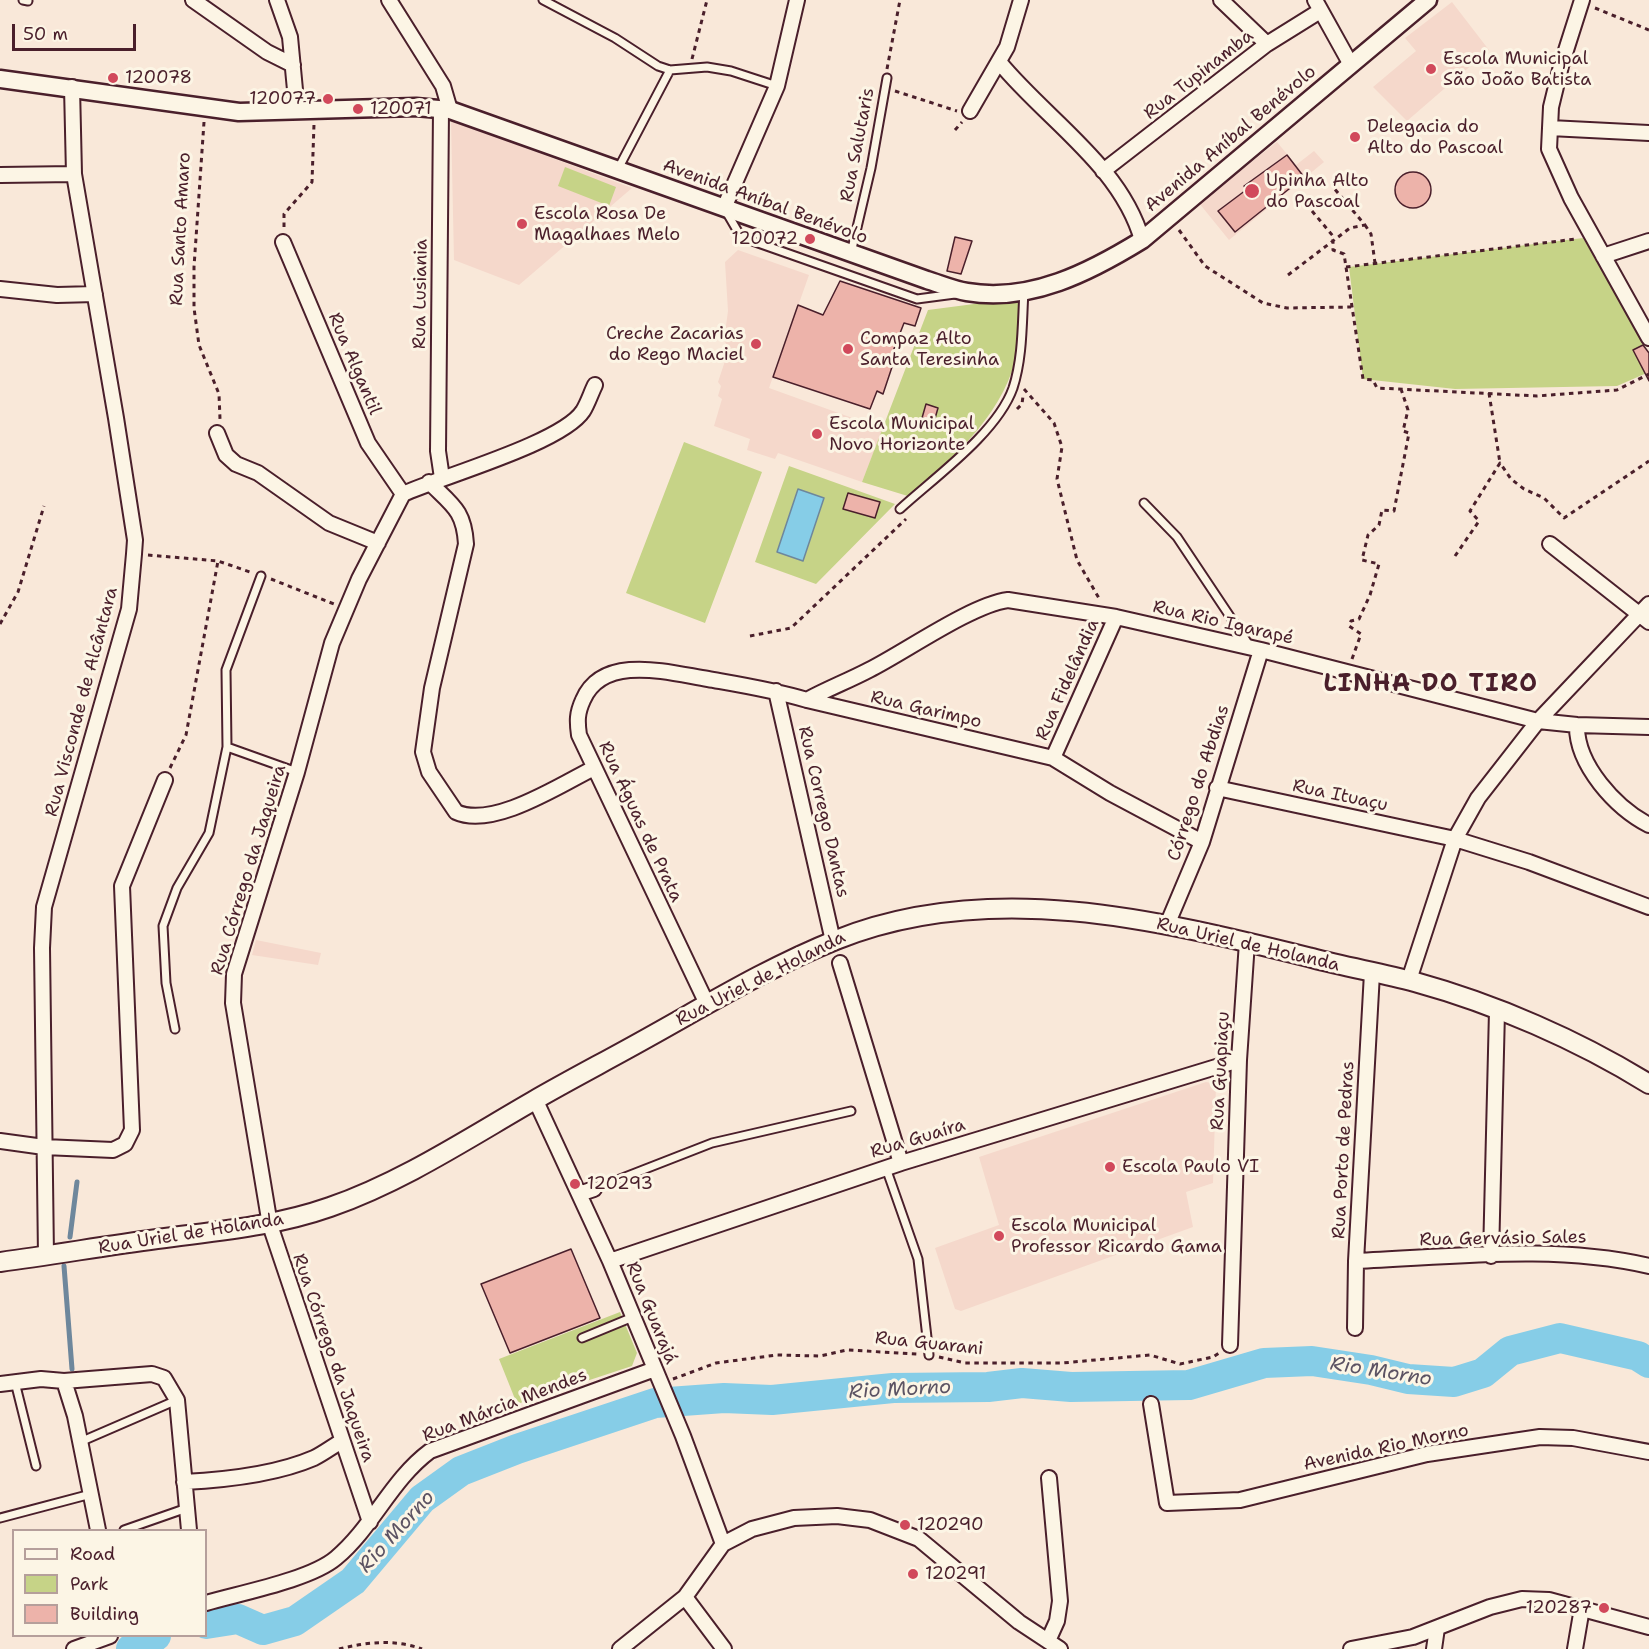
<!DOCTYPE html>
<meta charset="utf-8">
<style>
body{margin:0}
#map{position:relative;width:1649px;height:1649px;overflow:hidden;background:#f9e8d9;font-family:"Shantell Sans",sans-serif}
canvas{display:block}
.legend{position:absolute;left:12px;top:1529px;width:195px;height:108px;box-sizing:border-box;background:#fcf5e5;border:2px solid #b59f9b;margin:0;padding:8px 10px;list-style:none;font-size:18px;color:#4a1f2b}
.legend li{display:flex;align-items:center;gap:12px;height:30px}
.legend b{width:30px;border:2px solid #b59f9b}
.scale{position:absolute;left:12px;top:24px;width:124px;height:27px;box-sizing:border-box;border:3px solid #4a1f2b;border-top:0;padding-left:8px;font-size:18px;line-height:21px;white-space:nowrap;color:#4a1f2b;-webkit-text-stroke:4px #fcf5e5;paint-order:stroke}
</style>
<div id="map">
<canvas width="1649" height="1649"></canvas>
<ul class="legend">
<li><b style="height:8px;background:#fcf5e5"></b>Road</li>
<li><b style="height:16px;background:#c6d387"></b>Park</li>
<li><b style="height:16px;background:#edb3aa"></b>Building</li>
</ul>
<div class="scale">50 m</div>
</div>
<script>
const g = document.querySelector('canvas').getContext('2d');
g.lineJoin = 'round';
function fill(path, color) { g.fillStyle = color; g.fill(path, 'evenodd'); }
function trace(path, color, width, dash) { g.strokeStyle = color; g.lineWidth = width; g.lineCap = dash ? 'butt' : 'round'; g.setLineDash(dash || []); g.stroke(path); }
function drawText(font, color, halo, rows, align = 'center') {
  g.font = font + ' "Shantell Sans",sans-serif'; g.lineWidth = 6; g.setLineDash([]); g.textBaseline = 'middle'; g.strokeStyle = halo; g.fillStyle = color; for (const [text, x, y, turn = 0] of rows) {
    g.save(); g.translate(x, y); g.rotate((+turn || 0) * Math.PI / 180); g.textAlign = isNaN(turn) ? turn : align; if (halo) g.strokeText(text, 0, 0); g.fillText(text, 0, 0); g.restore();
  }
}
const built = new Path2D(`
 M1452 2 1489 50 1407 121 1373 87 1416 51 1405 38Z
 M451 120 632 188 519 285 454 260Z
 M1277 142 1296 165 1314 151 1324 162 1229 240 1199 203Z
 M738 250 809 275 769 388 883 429 862 482 778 453 775 459 747 450 750 439 714 426 722 399 718 396 721 386 718 382 729 349 724 340 728 311 725 262Z
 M256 940 321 953 318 965 252 955Z
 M1206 1082 1216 1084 1213 1183 1186 1192 1193 1227 961 1311 955 1309 935 1248 999 1225 979 1157Z`);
const green = new Path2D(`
 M565 167 616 187 609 206 558 186Z
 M1583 238 1649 353V372L1617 386 1455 389 1363 379 1349 267Z
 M1020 298C1019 313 1021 330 1019 345 1006 414 958 451 911 497L862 482 928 310Z
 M684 442 762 472 705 623 626 593Z
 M789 466 895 504 816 584 755 562Z
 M620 1312 637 1353 632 1366 517 1404 499 1359Z`);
const water = new Path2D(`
 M798 489 824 498 803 561 777 552Z`);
const stream = new Path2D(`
 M70 1237 77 1182
 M64 1266 72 1369`);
const river = new Path2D(`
 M206 1624 238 1619 263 1630 295 1621 353 1581 422 1499 461 1471 517 1449 655 1403 724 1398 772 1400 893 1388 988 1387 1022 1383 1071 1387 1189 1385 1264 1363 1312 1361 1371 1370 1408 1379 1454 1382 1483 1373 1510 1351 1560 1338 1638 1356 1649 1363
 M131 1649 138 1643 156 1636`);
const building = new Path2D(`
 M1287 155 1304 177 1235 232 1218 211 1246 190 1244 186Z
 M1395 190a18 18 0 1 1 36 0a18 18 0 1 1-36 0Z
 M955 237 972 241 961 274 947 271Z
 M840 281 921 308 915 326 904 323 890 359 894 361 883 394 877 391 870 409 773 377 798 305 823 315Z
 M1643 345 1649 353V381L1633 350Z
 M926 404 938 408 934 422 922 418Z
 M848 493 880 502 875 518 843 509Z
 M571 1249 600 1318 510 1353 481 1284Z`);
const path = new Path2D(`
 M1595 8 1649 30
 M692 59 707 0
 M887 69 900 0
 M895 91 957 111
 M204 122 194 267V308L199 345 219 394 220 419
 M955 130 962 122
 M1312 211 1333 236V250L1344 254 1363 379 1373 380 1377 388 1537 396 1617 390 1649 374
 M1365 225 1371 234 1375 263
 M284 227V214L312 182 314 124
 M1179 230 1205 266 1263 303 1287 308 1351 307
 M1346 267 1576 239
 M1288 275 1350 228 1365 225 1333 187
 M1024 389 1054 423 1062 447 1057 479 1077 560 1100 600
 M1489 393 1500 463
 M1017 409 1022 404 1023 396
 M148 555 218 561 250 572
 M1455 556 1479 521 1470 511 1500 463 1511 479 1524 489 1544 498 1564 518 1649 461
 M271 579 334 604
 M0 624 18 592 44 506
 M750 636 791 628 906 519
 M1352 659 1361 634 1349 626 1351 621 1359 619 1370 595 1379 564 1362 560 1368 535 1379 525 1382 510 1394 511 1409 433 1403 431 1408 410 1401 389
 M170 768 186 735 218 561
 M939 1357 965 1363H1062L1150 1355 1180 1364 1213 1357 1219 1353
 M673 1379 716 1363 777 1355 820 1356 847 1350 918 1354
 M339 1649C367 1642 395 1639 422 1649`);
const service = new Path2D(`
 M23 0 28 1
 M543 0 615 38 658 66 670 70 707 67 731 71 777 86
 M618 169 670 70
 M727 213 741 237 917 299 955 294
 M851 253 871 168 887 78
 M1144 503 1177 537 1249 645
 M900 509C935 477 997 433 1013 388 1023 357 1022 323 1024 291
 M227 747 297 772
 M175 1029 166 983 163 926 177 888 209 833 227 747 226 670 261 576
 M886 1168 918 1259 929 1355
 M594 1189 712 1143 851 1111
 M582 1338 633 1317
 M15 1382 36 1466
 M80 1442 177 1400
 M0 1518 91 1494
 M124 1530 187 1508`);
const minor = new Path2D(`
 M193 0 267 52 293 65
 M277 0 290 37 297 111
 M389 0 443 86 450 110
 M1221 0 1267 44
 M1315 0 1350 63
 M1582 0 1561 66 1551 107 1549 149 1571 198 1649 338
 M1000 63C1047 120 1121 166 1142 240
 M441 110 438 451 442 478
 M970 111 1007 47 1021 0
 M1550 128 1649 133
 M1103 171 1267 44 1320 11
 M0 175 74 174
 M724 208 777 86 797 0
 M283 242 368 443 403 494
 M1603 256 1649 241
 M0 289 57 295 95 294
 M217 433 226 455 236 464 258 473 329 523 378 543
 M429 482C452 505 464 510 466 544L432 688 423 752 429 772 456 812C493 829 560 785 594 768
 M1550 544 1649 622
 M776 691 833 941
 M807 700C827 689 848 681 869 670 905 652 971 605 1008 600L1116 617 1261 650 1538 721 1577 725 1649 727
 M1577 725C1576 765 1616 808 1649 825
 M1053 758 1116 617
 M1217 788 1455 839 1529 862 1649 907
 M1167 925 1202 842 1261 650
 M840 963 901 1163
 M1409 980 1455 839 1478 798 1538 721 1649 604
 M707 1004 579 735C577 721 577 713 583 700 603 653 670 673 708 679 742 685 774 690 807 700L1053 758 1110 793 1202 842
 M535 1099 610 1261 683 1436 723 1544
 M0 1141 44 1147 113 1150 125 1144 132 1130 122 886 165 780
 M579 1194 594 1189
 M46 1256 42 948 44 907 129 609 134 554 135 540 116 418 74 174 72 87
 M1491 1256 1497 1011
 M610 1261 901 1163 1239 1060
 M1356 1261C1453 1257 1553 1244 1649 1266
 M1355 1328 1356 1261 1372 973
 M1230 1345 1239 1060 1247 942
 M64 1381 75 1416 98 1530
 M0 1384 41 1379 64 1381 152 1374 164 1378 177 1400 189 1530
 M1151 1404 1167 1503 1240 1500 1427 1454 1540 1437 1573 1438 1649 1452
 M184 1482C224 1480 277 1474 314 1458 324 1453 333 1446 342 1441
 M370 1522 270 1225 233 1003 234 974 297 772 332 643 359 579 403 494C443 476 562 443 583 411 588 403 591 393 595 385
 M685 1597 724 1649
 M206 1603C240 1593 310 1580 336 1558 373 1527 391 1480 430 1451L655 1369
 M1048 1641 1057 1621 1060 1601 1049 1478
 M74 1649 110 1636
 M620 1649 685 1597 723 1544 752 1529 794 1518 837 1516 870 1520 919 1539 1019 1622 1060 1649
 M1351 1649 1413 1637 1490 1607 1522 1599 1549 1600 1649 1627
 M1434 1649 1437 1628
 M1575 1649 1582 1608`);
const tertiary = new Path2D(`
 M0 79 239 112 416 107 450 110 927 280C940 284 954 290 967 292 1030 303 1090 272 1142 240L1428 0`);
const secondary = new Path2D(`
 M0 1262C52 1255 105 1246 157 1239 216 1231 273 1227 330 1207 402 1182 467 1139 533 1101 571 1079 610 1059 649 1037 710 1003 771 966 836 940 990 878 1158 920 1312 958 1346 967 1381 973 1415 982 1495 1004 1578 1040 1649 1084`);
const markers = [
 [1431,69,6,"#d1495b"],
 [113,78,6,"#d1495b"],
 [328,99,6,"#d1495b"],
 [358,109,6,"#d1495b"],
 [1355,137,6,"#d1495b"],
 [1252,191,8,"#d1495b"],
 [522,224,6,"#d1495b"],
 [810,239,6,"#d1495b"],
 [756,344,6,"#d1495b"],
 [848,349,6,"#d1495b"],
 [817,434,6,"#d1495b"],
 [1110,1167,6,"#d1495b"],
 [575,1184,6,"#d1495b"],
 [999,1236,6,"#d1495b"],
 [905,1525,6,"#d1495b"],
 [913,1574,6,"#d1495b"],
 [1604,1608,6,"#d1495b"]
];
const poiNames = [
 ["Escola Municipal",1443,59],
 ["São João Batista",1443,80],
 ["120078",125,78],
 ["120077",316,99,"right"],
 ["120071",370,109],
 ["Delegacia do",1367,127],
 ["Alto do Pascoal",1367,148],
 ["Upinha Alto",1266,181],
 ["do Pascoal",1266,202],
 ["Escola Rosa De",534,214],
 ["Magalhaes Melo",534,235],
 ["120072",798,239,"right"],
 ["Creche Zacarias",744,334,"right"],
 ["do Rego Maciel",744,355,"right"],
 ["Compaz Alto",860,339],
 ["Santa Teresinha",860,360],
 ["Escola Municipal",829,424],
 ["Novo Horizonte",829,445],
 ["Escola Paulo VI",1122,1167],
 ["120293",587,1184],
 ["Escola Municipal",1011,1226],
 ["Professor Ricardo Gama",1011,1247],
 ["120290",917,1525],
 ["120291",925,1574],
 ["120287",1592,1608,"right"]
];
const streetNames = [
 ["Rua Tupinamba",1199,75,-38],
 ["Avenida Aníbal Benévolo",1231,139,-40],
 ["Rua Salutaris",858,145,-79],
 ["Avenida Aníbal Benévolo",765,202,20],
 ["Rua Santo Amaro",181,229,-87],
 ["Rua Lusiania",421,294,-89],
 ["Rua Algantil",354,364,67],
 ["Rua Rio Igarapé",1223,623,13],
 ["Rua Fidelândia",1068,680,-66],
 ["Rua Visconde de Alcântara",82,702,-75],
 ["Rua Garimpo",926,710,13],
 ["Córrego do Abdias",1199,783,-72],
 ["Rua Ituaçu",1340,796,12],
 ["Rua Corrego Dantas",823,812,77],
 ["Rua Águas de Prata",640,822,65],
 ["Rua Córrego da Jaqueira",249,870,-73],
 ["Rua Uriel de Holanda",1248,945,13],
 ["Rua Uriel de Holanda",761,979,-27],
 ["Rua Guapiaçu",1221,1071,-87],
 ["Rua Guaíra",918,1139,-17],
 ["Rua Porto de Pedras",1344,1150,-87],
 ["Rua Uriel de Holanda",191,1234,-9],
 ["Rua Gervásio Sales",1503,1239,-1],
 ["Rua Guarajá",651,1313,68],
 ["Rua Guarani",929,1344,6],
 ["Rua Córrego da Jaqueira",333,1358,71],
 ["Rua Márcia Mendes",505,1406,-21],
 ["Avenida Rio Morno",1386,1448,-12]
];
const waterNames = [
 ["Rio Morno",1381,1372,9],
 ["Rio Morno",900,1390,-3],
 ["Rio Morno",397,1532,-48]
];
const districtNames = [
 ["LINHA DO TIRO",1431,685]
];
fill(built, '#f5d8cb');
fill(green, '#c6d387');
fill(water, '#86cde7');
trace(water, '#6e879c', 1.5);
trace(stream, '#6e879c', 5);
trace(river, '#86cde7', 30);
fill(building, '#edb3aa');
trace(building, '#4a1f2b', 1.5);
trace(service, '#4a1f2b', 11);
trace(minor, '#4a1f2b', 18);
trace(tertiary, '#4a1f2b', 21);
trace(secondary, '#4a1f2b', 22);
trace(path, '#4a1f2b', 3, [4.5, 4.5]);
trace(service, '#fcf5e5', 7);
trace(minor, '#fcf5e5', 14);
trace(tertiary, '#fcf5e5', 16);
trace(secondary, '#fcf5e5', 18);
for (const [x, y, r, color] of markers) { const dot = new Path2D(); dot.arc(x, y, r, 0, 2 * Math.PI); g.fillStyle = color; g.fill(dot); trace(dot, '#fcf5e5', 2); }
drawText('18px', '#4a1f2b', '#fcf5e5', poiNames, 'left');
drawText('18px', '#4a1f2b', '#fcf5e5', streetNames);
drawText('italic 20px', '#5c5363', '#fcf5e5', waterNames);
g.letterSpacing = '1.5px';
drawText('bold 24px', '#4a1f2b', '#fcf5e5', districtNames);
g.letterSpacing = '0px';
</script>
